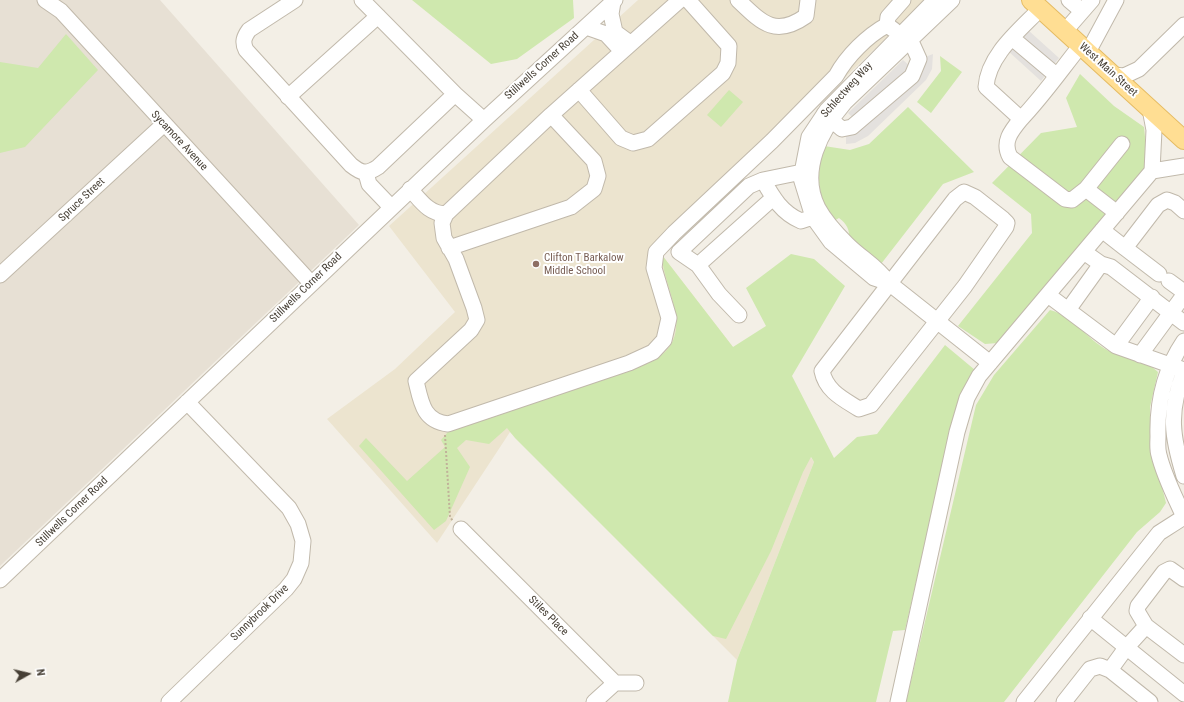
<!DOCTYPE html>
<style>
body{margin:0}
#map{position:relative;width:1184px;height:702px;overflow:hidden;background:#f3efe6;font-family:"Roboto Condensed",sans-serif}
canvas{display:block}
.north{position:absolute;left:8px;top:654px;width:40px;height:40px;-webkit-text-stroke:3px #fff;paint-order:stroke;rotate:82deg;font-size:11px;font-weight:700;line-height:16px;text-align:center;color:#463f35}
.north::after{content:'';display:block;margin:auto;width:14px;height:18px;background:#463f35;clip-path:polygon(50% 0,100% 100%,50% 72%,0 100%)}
</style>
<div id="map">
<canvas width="1184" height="702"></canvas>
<div class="north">N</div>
</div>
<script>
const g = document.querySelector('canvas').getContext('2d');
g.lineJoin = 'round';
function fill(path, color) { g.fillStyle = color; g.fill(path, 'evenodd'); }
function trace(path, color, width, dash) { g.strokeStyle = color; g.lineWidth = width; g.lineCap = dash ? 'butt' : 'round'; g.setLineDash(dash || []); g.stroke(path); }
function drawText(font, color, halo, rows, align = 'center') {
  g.font = font + ' "Roboto Condensed",sans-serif'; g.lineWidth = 4; g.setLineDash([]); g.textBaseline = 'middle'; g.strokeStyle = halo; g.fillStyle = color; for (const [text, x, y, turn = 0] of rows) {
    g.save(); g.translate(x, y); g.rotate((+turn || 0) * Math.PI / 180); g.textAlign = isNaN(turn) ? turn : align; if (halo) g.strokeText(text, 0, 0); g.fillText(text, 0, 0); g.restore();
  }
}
const residential = new Path2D(`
 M0 0H160L359 225 0 566Z`);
const education = new Path2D(`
 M638 0H925L662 255 733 347 814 462 737 660 510 432 437 543 327 419 395 369 455 312 389 226Z`);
const green = new Path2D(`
 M412 0H573L574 18 517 59 491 64Z
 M66 34 98 70 25 147 0 153V62L38 68Z
 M940 56 962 72 931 113 917 102 941 71Z
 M1080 74 1114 106 1144 127 1148 166 1064 263 998 343 985 344 958 326 1032 233 1031 214 992 183 1041 133 1077 127 1066 98Z
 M729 90 743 102 721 127 707 115Z
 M908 107 974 172 943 184 881 264 849 240C850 230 847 224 839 218L832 222C817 198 816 173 824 146L850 150 869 144Z
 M791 254 814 259 845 286 792 376 834 458 857 437 877 434 945 345 975 370 950 436 905 630 893 631 876 702H728L737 660 814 462 811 457 803 472 771 551 726 639 713 636 515 438 507 428 489 444 466 440 457 448 470 467 446 521 434 530 359 446 366 438 407 481 445 447 441 440 448 432 459 426 657 359C661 355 667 351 670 346 688 320 662 282 662 255L733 347 766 326 746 288Z
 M1050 310C1073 316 1087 339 1107 350 1124 359 1145 359 1158 372L1150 407V439L1166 503 1160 512 1137 532 1004 702H906L976 405 994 375Z`);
const parking = new Path2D(`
 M1028 30 1059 58 1041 81 1008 51Z
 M933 54 932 69 926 80 868 136 855 143 846 144V136L853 118 848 113 903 60 910 66 912 62Z`);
const path = new Path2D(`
 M445 435 450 517 453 521`);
const minor = new Path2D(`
 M45 0 61 11 311 283
 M295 0 249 30C244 37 242 42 246 50L351 165C361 173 366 175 378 167L455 94
 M362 0 455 94 484 120
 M738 0C761 22 775 38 806 16L808 0
 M935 0 827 110 809 137 801 178 813 217 831 242 874 278 889 283C876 265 862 259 847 244 836 233 825 221 818 208 799 171 821 130 845 102L952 0
 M1069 0 1082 11
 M613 2 611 14 615 32 630 43
 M1041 8C1020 30 988 55 986 87L1021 119C1043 96 1061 70 1081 45
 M586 27 606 34 618 47
 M894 30 887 25 888 17 903 0
 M1065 31 1092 0
 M1012 38 1056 75
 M1088 52 1116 0
 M1114 75 1124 76 1139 69 1184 25
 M579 90 621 138 633 143 648 139 723 73 728 63 729 46 688 0
 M288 97 378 16
 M1150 109 1154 130 1152 171
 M824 114 842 129 852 127 912 76 919 59 910 39 905 34
 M1021 119C1011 131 1002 142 1010 157L1065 199 1072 200 1086 189 1117 213
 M1152 171 1184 166
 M366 173 369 184 391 207
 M811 173 802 172 763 180C773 198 782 213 801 221L813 217
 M410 189C421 201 429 214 446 214L551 115 680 0
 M1086 189 1122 144
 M964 192 975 197 1003 219 1007 223 1006 227 965 286 871 405 859 409C843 399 826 391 822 371L955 199Z
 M446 214 442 223 444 238 456 259 474 308 477 320 471 330 416 381C421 402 423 421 448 424L629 363 653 352 664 340 669 318 654 268 656 252 674 233 772 141 836 76C847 56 867 36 887 25
 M1102 230 1125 248 1158 205 1167 200 1175 203 1184 211
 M449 248 571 207 594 189 598 176 594 161 551 115
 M1125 248 1159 274
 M1084 252 1101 264 1111 267 1184 323
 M698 265 773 198
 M0 275 164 124
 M1169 281 1184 292
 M889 283 990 363
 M1048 295 1116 346 1184 370
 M1068 310 1101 264
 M739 315 719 294 698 265 679 252 749 186 763 180
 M1184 341C1165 369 1157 403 1158 436 1158 442 1157 449 1159 455 1164 476 1175 497 1184 517
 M1116 346 1152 297
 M1140 355 1184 295
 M1184 372C1168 412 1172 437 1184 476
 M461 529 615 683
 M1184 579 1170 569 1164 572 1138 606 1137 611 1146 626 1184 655
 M0 580 484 120 615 0
 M1090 618 1184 694
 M1110 670 1126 648 1146 626
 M615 683H636
 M169 702 286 589 294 579 301 563 303 541 298 524 289 508 187 402
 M594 702 615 683
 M898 702 957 432 967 398 979 376 1152 171
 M1024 702 1159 533 1184 517
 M1064 702 1090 669 1100 666 1110 670 1150 702`);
const major = new Path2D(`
 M1031 0 1184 140`);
const markers = [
 [536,264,4,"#8d6e63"]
];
const streetNames = [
 ["Stillwells Corner Road",542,66,-42],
 ["West Main Street",1108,70,42],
 ["Schlectweg Way",847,90,-48],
 ["Sycamore Avenue",179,141,47],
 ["Spruce Street",82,200,-43],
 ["Stillwells Corner Road",306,288,-44],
 ["Stillwells Corner Road",72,512,-44],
 ["Sunnybrook Drive",260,613,-44],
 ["Stiles Place",548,616,45]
];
const educationNames = [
 ["Clifton T Barkalow",544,258],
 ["Middle School",544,271]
];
fill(residential, '#e7e0d4');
fill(education, '#ece4cf');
fill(green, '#cfe8ae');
fill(parking, '#e4e1de');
trace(minor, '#c1b9ab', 17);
trace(major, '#e5bb62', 20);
trace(path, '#c0b299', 2, [2, 2]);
trace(minor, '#fff', 15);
trace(major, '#ffde93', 18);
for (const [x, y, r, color] of markers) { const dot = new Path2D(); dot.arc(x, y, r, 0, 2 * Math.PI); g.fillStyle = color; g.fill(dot); trace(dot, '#fff', 1.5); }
drawText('11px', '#463f35', '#fff', streetNames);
drawText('11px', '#785e54', '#fff', educationNames, 'left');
</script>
